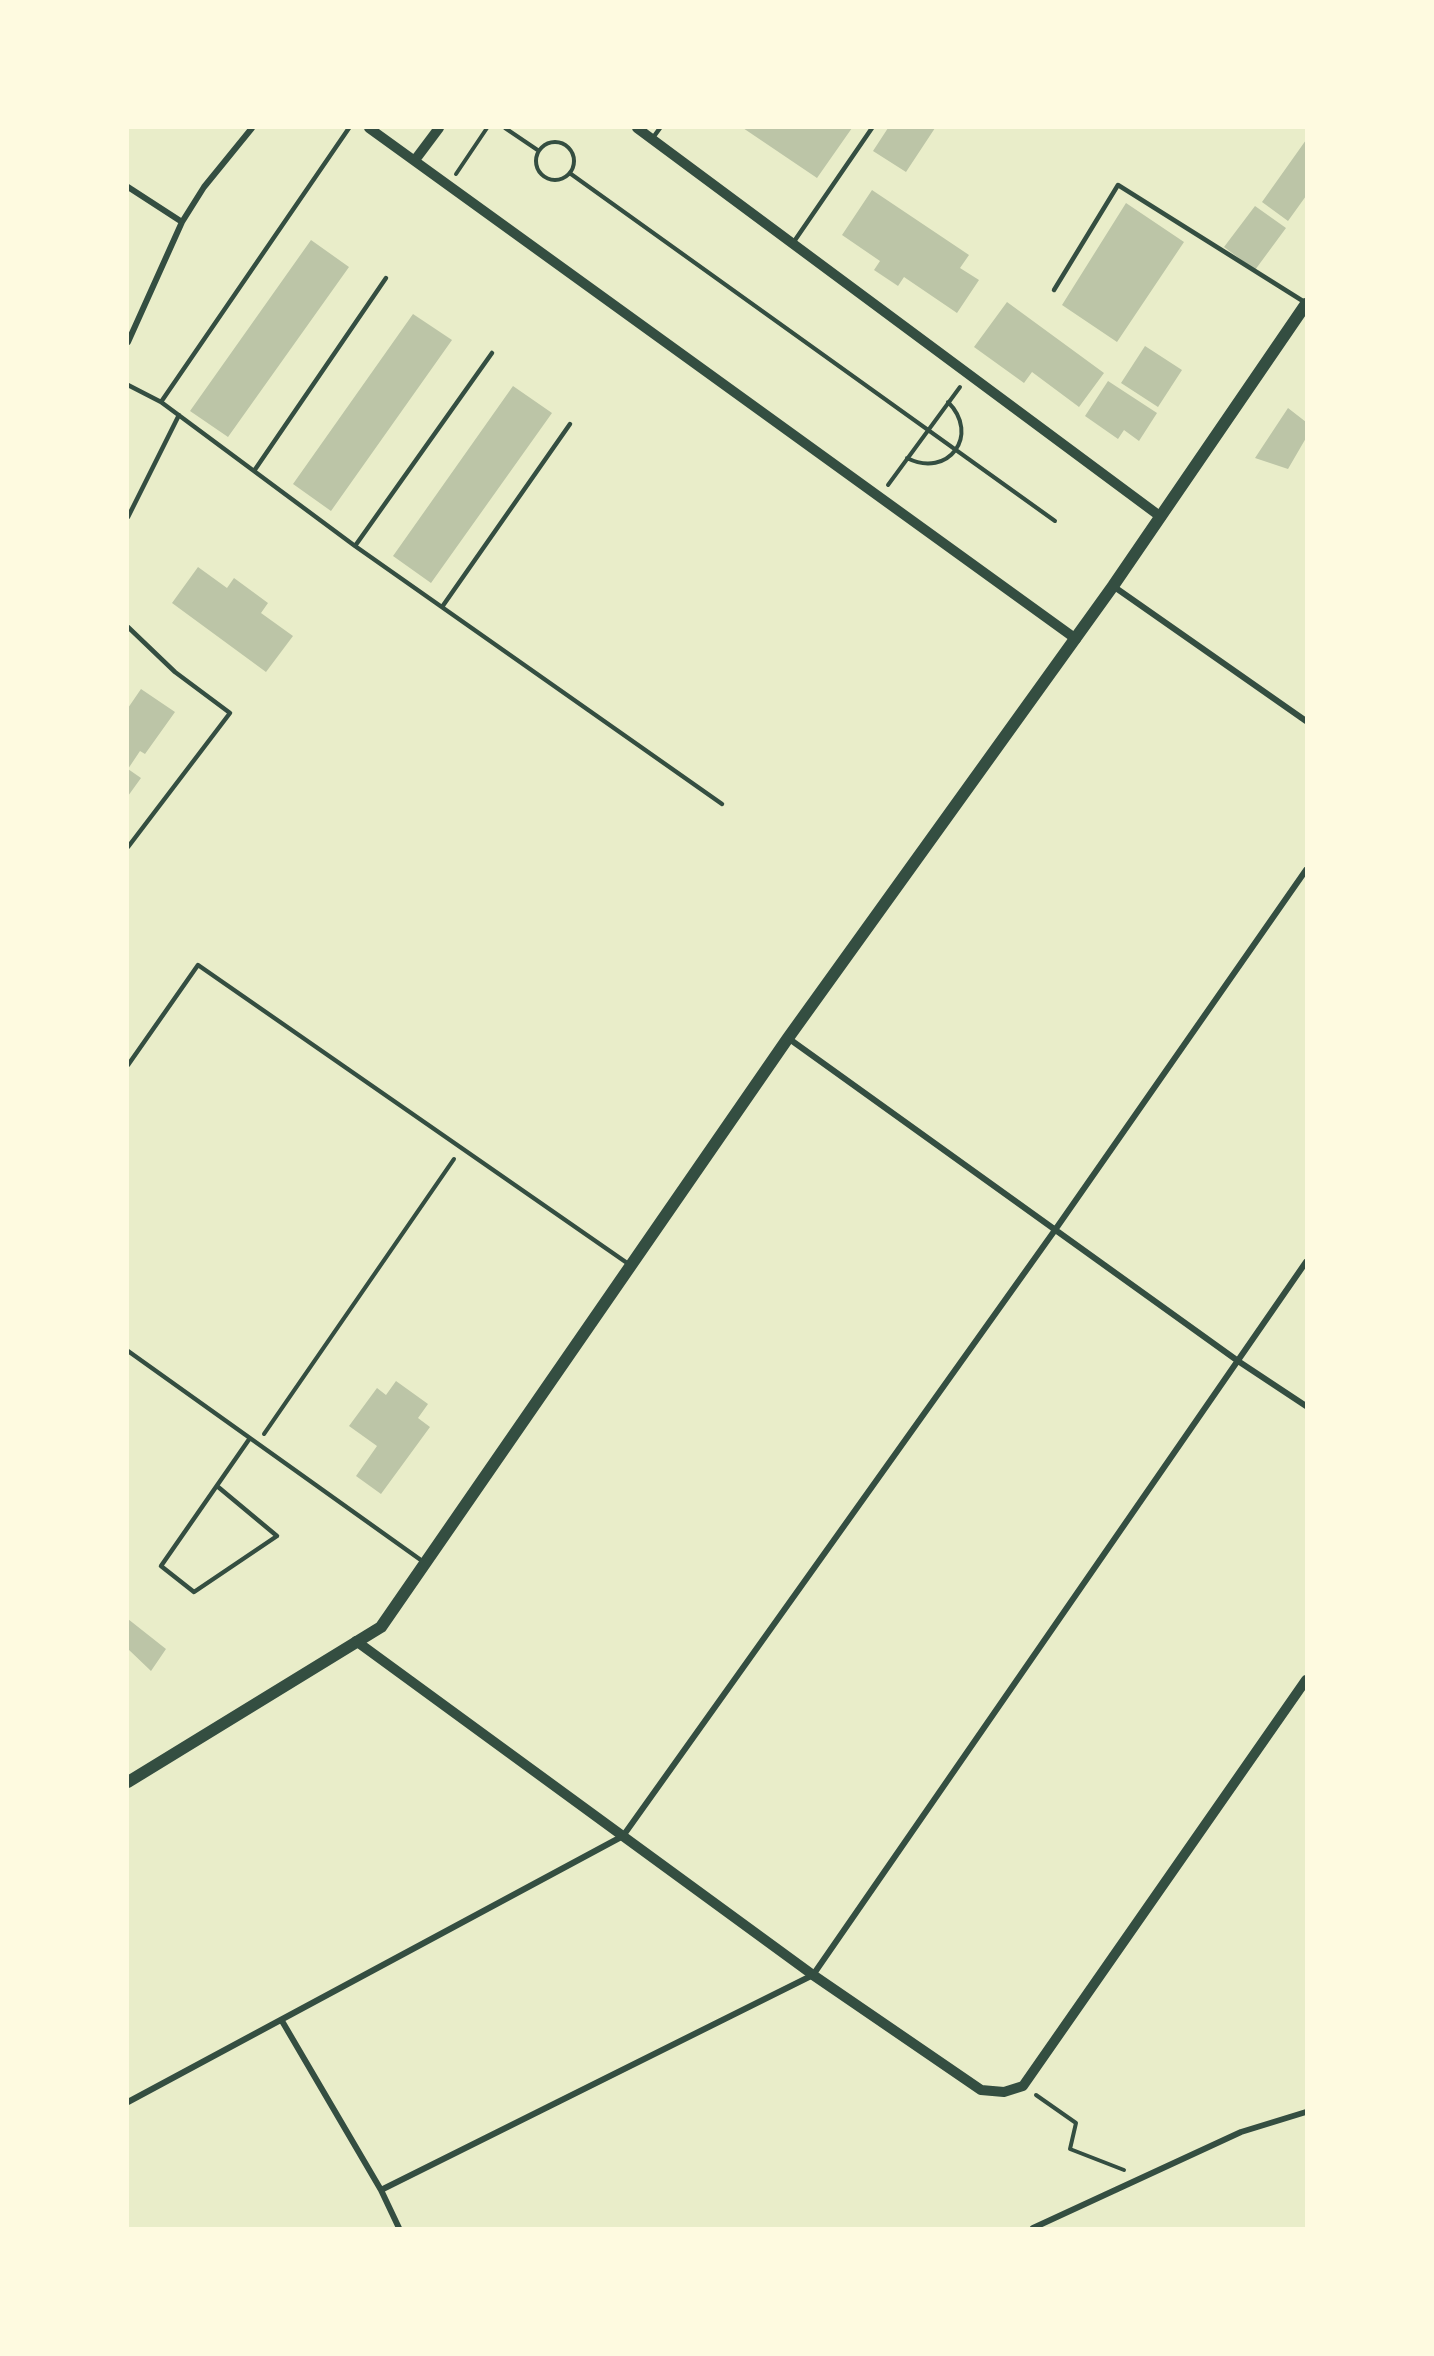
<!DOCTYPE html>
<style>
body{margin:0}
#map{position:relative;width:1434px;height:2356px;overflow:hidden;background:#e9edc9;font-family:Inter,sans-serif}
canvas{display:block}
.frame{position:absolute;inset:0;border:129px solid #fefae0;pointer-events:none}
</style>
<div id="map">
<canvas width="1434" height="2356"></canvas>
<div class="frame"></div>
</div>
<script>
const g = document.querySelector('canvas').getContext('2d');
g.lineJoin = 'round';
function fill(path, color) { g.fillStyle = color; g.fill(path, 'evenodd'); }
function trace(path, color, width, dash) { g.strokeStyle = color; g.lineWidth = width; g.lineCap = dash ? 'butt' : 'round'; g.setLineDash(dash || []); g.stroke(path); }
const building = new Path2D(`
 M743 128H852L817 178Z
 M888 128H935L906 172 873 151Z
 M1306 140V196L1288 221 1262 202Z
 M872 190 969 255 960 268 979 280 957 313 904 277 898 286 874 270 880 261 842 235Z
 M1126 203 1184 242 1117 342 1062 305Z
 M1255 206 1286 228 1255 270 1224 247Z
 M311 240 349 267 228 437 190 411Z
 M1007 302 1104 373 1079 407 1032 372 1024 383 974 347Z
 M413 314 452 340 331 511 293 484Z
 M1145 346 1182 370 1158 407 1121 383Z
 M1108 381 1157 413 1139 441 1124 430 1118 439 1085 416Z
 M513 386 552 413 431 583 393 556Z
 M1288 408 1306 422V438L1288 469 1255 458Z
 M198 567 227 588 234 578 268 603 261 613 293 636 266 672 172 603Z
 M141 689 175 712 145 754 140 751 128 769V708Z
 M128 769 141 778 128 796Z
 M396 1381 428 1404 418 1418 430 1427 381 1494 356 1476 377 1446 349 1426 377 1388 386 1395Z
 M128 1619 166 1649 151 1671 128 1649Z`);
const path = new Path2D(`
 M505 128 539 151
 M536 161a19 19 0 1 1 38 0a19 19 0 1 1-38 0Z
 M456 174 487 128
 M571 174 1055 521
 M907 458C948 479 981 435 948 402
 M888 485 960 387
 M264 1434 454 1159
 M1036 2095 1076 2123 1070 2149 1124 2170`);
const service = new Path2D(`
 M652 139 660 128
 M793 243 872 128
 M1054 290 1118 185 1306 303
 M128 385 161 402 355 546 492 353
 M161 402 349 128
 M254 471 386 278
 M128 517 179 415
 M355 546 722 804
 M442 607 570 424
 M128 627 175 672 230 713 128 847
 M128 1065 198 965 630 1265
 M128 1351 425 1563
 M217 1486 277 1536 194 1592 161 1566 250 1438`);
const minor = new Path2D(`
 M128 187 182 222
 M128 342 182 222 204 187 252 128
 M1113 586 1306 721
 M788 1038 1238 1361 1306 1406
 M282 2021 381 2190 399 2228
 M128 2102 623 1836 1055 1230 1306 870
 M381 2190 813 1975 1306 1262
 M1033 2228 1241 2132 1306 2112`);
const tertiary = new Path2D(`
 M369 128 1076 639
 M637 128 1161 517
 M415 160 439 128
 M356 1641 813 1975 981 2090 1004 2092 1023 2086 1306 1680`);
const secondary = new Path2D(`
 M128 1782 381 1627 788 1038 1113 586 1306 304`);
fill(building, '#bcc5a7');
trace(path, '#344e41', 4);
trace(service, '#344e41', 4.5);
trace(minor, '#344e41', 6);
trace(tertiary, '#344e41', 10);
trace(secondary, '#344e41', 12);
</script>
